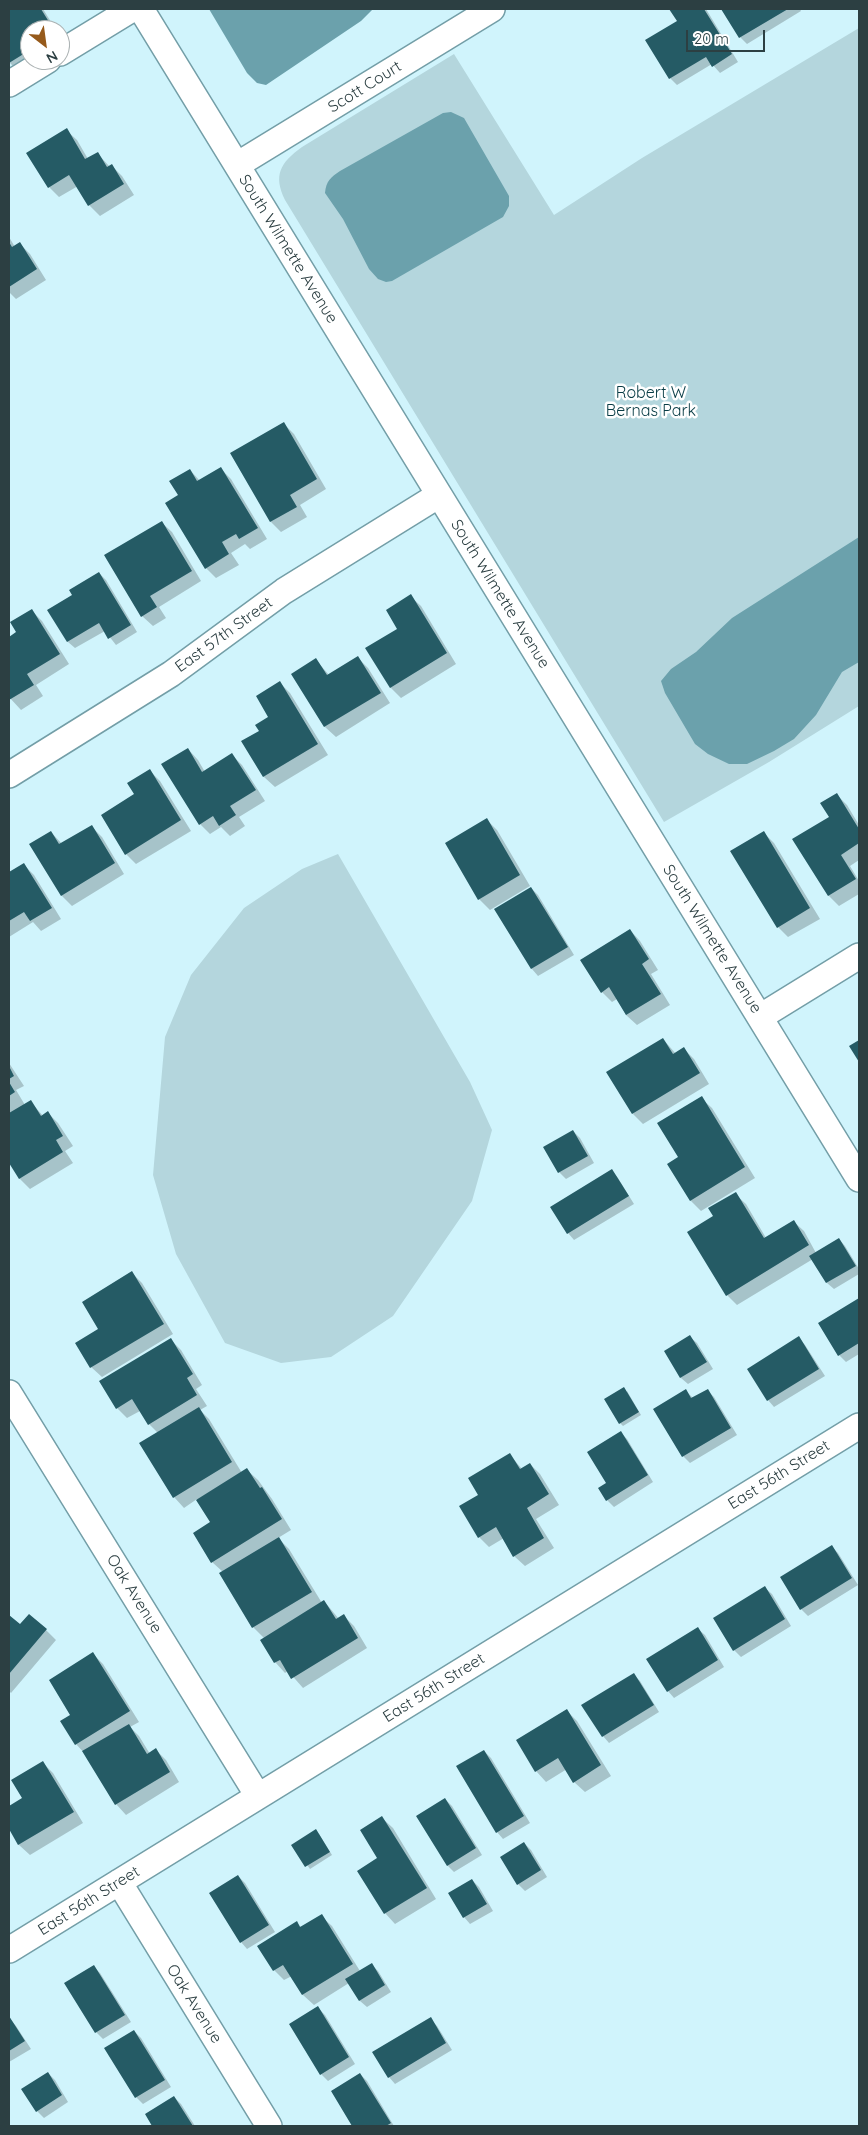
<!DOCTYPE html>
<style>
body{margin:0}
#map{position:relative;width:868px;height:2135px;overflow:hidden;background:#d0f4fc;font-family:Quicksand,sans-serif}
canvas{display:block}
.frame{position:absolute;inset:0;border:10px solid #2c3f42;pointer-events:none}
.north{position:absolute;left:20px;top:20px;width:50px;height:50px;box-sizing:border-box;background:#fff;border:1px solid #abb2b3;border-radius:50%;rotate:150deg;font-size:14px;font-weight:700;line-height:20px;text-align:center;color:#2c3f42}
.north::after{content:'';display:block;margin:auto;width:18px;height:22px;background:#965a1b;clip-path:polygon(50% 0,100% 100%,50% 72%,0 100%)}
.scale{position:absolute;left:686px;top:30px;width:79px;height:22px;box-sizing:border-box;border:2px solid #2c3f42;border-top:0;padding-left:6px;font-size:15px;line-height:18px;white-space:nowrap;color:#2c3f42;-webkit-text-stroke:4px #fff;paint-order:stroke}
</style>
<div id="map">
<canvas width="868" height="2135"></canvas>
<div class="frame"></div>
<div class="north">N</div>
<div class="scale">20 m</div>
</div>
<script>
const g = document.querySelector('canvas').getContext('2d');
g.lineJoin = 'round';
function fill(path, color) { g.fillStyle = color; g.fill(path, 'evenodd'); }
function trace(path, color, width, dash) { g.strokeStyle = color; g.lineWidth = width; g.lineCap = dash ? 'butt' : 'round'; g.setLineDash(dash || []); g.stroke(path); }
function drawText(font, color, halo, rows, align = 'center') {
  g.font = font + ' Quicksand,sans-serif'; g.lineWidth = 5; g.setLineDash([]); g.textBaseline = 'middle'; g.strokeStyle = halo; g.fillStyle = color; for (const [text, x, y, turn = 0] of rows) {
    g.save(); g.translate(x, y); g.rotate((+turn || 0) * Math.PI / 180); g.textAlign = isNaN(turn) ? turn : align; if (halo) g.strokeText(text, 0, 0); g.fillText(text, 0, 0); g.restore();
  }
}
const green = new Path2D(`
 M859 28V706L769 762 664 822 285 200C273 175 280 163 302 147L454 54 554 215 642 158Z
 M338 854 470 1082 492 1130 472 1201 393 1316 331 1357 281 1363 225 1343 176 1254 153 1175 165 1037 191 975 244 908 302 869Z`);
const water = new Path2D(`
 M209 9H373L361 21 266 85 257 83 247 73Z
 M451 112 464 118 509 196V206L503 217 392 281 386 282 378 279 369 269 343 219 325 193C326 181 331 177 340 171L443 113Z
 M859 537V662L842 672 816 715 794 739 774 751 747 764H729L708 754 695 744 665 693 661 681 671 669 696 652 732 618Z`);
const shadow = new Path2D(`
 M9 9H43L56 30H30V60L16 69 9 62Z
 M671 9H706L738 62 720 73 712 64 677 85 670 78 647 40 679 21Z
 M723 9H800L801 11 747 44 740 37Z
 M66 130 77 140 88 159 97 153 110 167 112 166 122 176 134 195 100 216 89 205 78 186 59 197 49 187Z
 M9 237 15 247 20 244 30 254 46 280 16 299 9 292Z
 M283 423 294 434 326 489 300 505 307 517 281 532 271 522 231 454Z
 M220 468 231 479 267 539 250 549 245 544 231 553 239 565 216 578 206 568 190 470 200 481Z
 M161 522 172 532 201 581 159 607 166 618 153 626 142 616Z
 M99 573 106 580 137 632 116 645 105 631 75 648 68 642 49 610 74 596Z
 M410 596 421 606 456 664 401 698 391 688 367 649 399 629Z
 M31 610 42 621 69 664 36 685 43 696 21 710 9 697V638L18 632Z
 M358 658 368 668 390 703 336 737 325 727 293 674 316 660 329 675Z
 M280 683 290 693 328 755 275 787 264 777 243 742 260 732 270 717Z
 M188 749 198 760 205 772 232 755 242 765 265 801 239 817 245 826 230 836 221 827 210 834 200 824Z
 M150 771 160 781 191 831 136 864 126 854 136 795Z
 M837 795 847 805 859 825V860L850 866 859 881V894L839 906 829 896 794 840 830 817Z
 M487 820 497 830 530 886 490 910 479 899 447 844Z
 M91 826 102 837 124 874 72 906 62 896 51 832 62 844Z
 M764 833 774 843 820 919 788 937 778 927Z
 M24 865 34 875 61 919 41 931 33 922 9 937V874Z
 M531 888 538 895 574 955 538 976 532 969 496 909Z
 M630 930 640 941 658 970 651 974 670 1005 637 1025 626 1015 617 999 612 1002 602 992Z
 M663 1039 676 1054 684 1049 694 1059 709 1084 643 1124 633 1114Z
 M9 1063 24 1086 16 1090 25 1105 30 1101 43 1116 48 1113 58 1123 73 1146 65 1151 73 1163 30 1189 20 1179 9 1161Z
 M701 1098 712 1108 755 1178 701 1211 691 1201 680 1157Z
 M573 1131 580 1138 594 1163 566 1179 559 1172Z
 M612 1171 618 1178 634 1204 574 1240 568 1233Z
 M735 1194 746 1204 766 1238 793 1221 804 1231 816 1253 839 1239 845 1246 859 1269V1274L834 1289 827 1283 813 1259 737 1305 727 1295 714 1216Z
 M132 1273 142 1283 173 1334 102 1377 91 1367 100 1330Z
 M859 1299V1354L846 1362 839 1355 820 1324Z
 M690 1337 697 1343 713 1369 688 1384 681 1378 666 1352Z
 M799 1338 805 1345 825 1376 774 1407 768 1400Z
 M170 1339 181 1350 202 1385 196 1389 207 1406 200 1410 209 1419 242 1473 247 1470 258 1480 272 1499 291 1530 278 1538 289 1549 322 1603 324 1601 339 1619 344 1616 354 1626 367 1648 303 1688 288 1671 285 1673 275 1662 261 1640 264 1638 253 1627 221 1574 223 1572 212 1562V1523L197 1499 184 1508 174 1497 158 1433 149 1424 140 1411 127 1418 117 1408Z
 M707 1390 714 1397 737 1435 690 1463 683 1456 686 1391 693 1398Z
 M627 1391 641 1415 623 1426 620 1423Z
 M621 1433 627 1439 653 1482 614 1507 607 1500 608 1484Z
 M510 1455 522 1469 530 1464 540 1474 559 1505 536 1519 554 1548 525 1566 514 1556 504 1538 489 1547 479 1537 480 1495Z
 M832 1547 838 1553 858 1585 808 1616 801 1609Z
 M765 1588 772 1594 791 1626 741 1657 734 1650Z
 M9 1616 20 1626 46 1630 56 1640 11 1693 9 1691Z
 M698 1629 705 1635 724 1667 674 1698 668 1691Z
 M93 1654 103 1664 139 1722 130 1727 139 1736 150 1754 156 1750 166 1760 179 1782 126 1815 116 1804 85 1754 76 1744 72 1715Z
 M633 1674 640 1681 659 1712 609 1743 603 1736Z
 M566 1710 577 1721 611 1776 585 1792 574 1782 567 1769 546 1782 536 1771 517 1741Z
 M484 1751 491 1758 530 1823 503 1839 497 1832Z
 M42 1762 53 1773 83 1823 30 1855 19 1845 9 1827V1807L23 1798Z
 M445 1799 452 1806 482 1855 454 1872 448 1866 418 1816Z
 M382 1818 393 1828 436 1899 395 1924 385 1913 359 1871 379 1858Z
 M319 1834 332 1855 310 1869 293 1845Z
 M524 1843 531 1850 547 1877 525 1891 518 1884 502 1857Z
 M238 1876 245 1883 275 1932 247 1949 241 1942Z
 M472 1880 479 1887 493 1911 470 1924 464 1917Z
 M321 1916 332 1926 360 1971 371 1964 378 1971 391 1992 367 2007 360 2001 349 1983 314 2005 303 1995 292 1976 284 1980 274 1970 297 1923 302 1928Z
 M93 1966 100 1973 131 2022 103 2039 96 2032 66 1983Z
 M318 2008 325 2015 355 2064 328 2081 321 2074Z
 M10 2019 16 2026 31 2049 9 2062Z
 M430 2019 437 2026 452 2050 395 2084 389 2077Z
 M134 2031 141 2038 171 2087 143 2104 136 2097Z
 M48 2073 55 2080 68 2102 44 2118 37 2111Z
 M360 2074 367 2081 394 2126H353L332 2091Z
 M174 2097 181 2104 195 2126H154L147 2114Z`);
const building = new Path2D(`
 M9 9H41L54 30H30V50L9 63Z
 M669 9H704L732 54 712 67 706 57 669 79 645 40 677 21Z
 M721 9H788L739 38Z
 M67 128 85 159 98 152 107 167 112 164 124 184 88 206 69 175 48 188 26 153Z
 M9 242 12 247 20 242 37 269 9 287Z
 M284 422 317 479 290 495 297 507 270 522 230 453Z
 M221 467 258 528 239 539 236 534 222 542 229 554 205 569 165 503 178 495 169 481 190 469 197 481Z
 M162 521 192 571 150 596 157 607 141 617 104 555Z
 M99 572 131 625 108 639 99 623 67 642 47 610 72 595 69 590Z
 M411 594 447 653 390 688 365 648 397 629 386 610Z
 M32 609 60 654 27 674 34 685 9 700V637L16 632 10 622Z
 M358 656 381 693 324 727 291 674 316 658 327 675Z
 M280 681 318 744 263 777 241 741 259 731 255 725 268 717 256 696Z
 M188 748 202 772 232 753 256 790 230 806 236 815 219 826 213 816 199 825 161 764Z
 M150 769 181 820 125 855 101 815 134 794 127 783Z
 M837 793 859 829V843L841 855 856 879 828 896 792 839 829 817 820 803Z
 M487 818 520 875 478 900 445 843Z
 M92 825 115 863 61 896 29 844 51 831 59 844Z
 M764 831 810 908 777 928 730 851Z
 M24 863 52 908 30 921 24 912 9 921V872Z
 M531 887 568 947 531 969 494 909Z
 M630 929 649 959 642 964 661 994 626 1015 609 987 601 993 580 960Z
 M663 1038 673 1054 684 1047 700 1073 632 1114 606 1072Z
 M859 1040V1062L849 1046Z
 M9 1066 14 1076 9 1079Z
 M9 1082 15 1092 9 1096Z
 M702 1096 745 1167 690 1201 667 1164 678 1157 657 1123Z
 M31 1100 41 1116 48 1111 63 1136 56 1140 63 1152 19 1179 9 1163V1113Z
 M573 1130 588 1156 558 1173 543 1147Z
 M612 1169 629 1196 567 1234 550 1207Z
 M736 1192 764 1238 794 1220 809 1245 726 1296 687 1232 713 1216 708 1208Z
 M839 1238 856 1266 826 1283 809 1256Z
 M132 1271 164 1324 90 1368 75 1343 98 1329 82 1302Z
 M859 1298V1343L838 1356 818 1323Z
 M690 1335 707 1362 680 1378 664 1351Z
 M799 1336 819 1369 767 1401 747 1369Z
 M171 1338 193 1374 187 1378 197 1395 148 1425 132 1399 116 1409 99 1381Z
 M624 1387 639 1412 619 1424 604 1399Z
 M686 1389 691 1398 708 1389 731 1428 682 1457 653 1409Z
 M199 1407 232 1462 173 1498 139 1443Z
 M621 1431 648 1475 606 1501 598 1488 606 1483 587 1452Z
 M510 1453 520 1469 530 1463 549 1494 527 1508 544 1538 513 1557 496 1527 478 1538 459 1506 478 1495 468 1478Z
 M247 1468 260 1488 262 1487 282 1519 211 1563 193 1533 210 1522 196 1500Z
 M279 1537 312 1592 252 1628 219 1573Z
 M832 1545 852 1578 800 1610 780 1577Z
 M765 1586 785 1619 733 1651 713 1618Z
 M324 1600 336 1619 344 1614 358 1638 291 1679 280 1660 274 1663 260 1640Z
 M29 1614 47 1629 9 1674V1615L20 1624Z
 M698 1627 718 1660 667 1692 646 1659Z
 M93 1652 130 1711 75 1745 60 1721 70 1715 49 1680Z
 M634 1673 654 1705 602 1737 581 1705Z
 M567 1709 601 1765 573 1783 558 1758 535 1772 516 1740Z
 M129 1724 147 1754 156 1748 170 1772 115 1805 82 1751Z
 M484 1750 524 1816 496 1833 456 1766Z
 M43 1761 74 1812 18 1845 9 1829V1806L22 1798 11 1780Z
 M445 1798 476 1848 447 1866 416 1816Z
 M382 1816 427 1888 384 1914 357 1871 377 1858 360 1830Z
 M316 1829 330 1852 305 1867 291 1845Z
 M524 1842 541 1870 517 1885 500 1857Z
 M238 1875 269 1925 240 1943 209 1893Z
 M472 1879 487 1904 463 1918 448 1893Z
 M322 1914 353 1964 302 1995 283 1965 273 1971 257 1946 297 1921 300 1927Z
 M372 1963 385 1985 359 2001 345 1979Z
 M94 1965 125 2015 95 2033 64 1983Z
 M318 2006 349 2057 320 2075 289 2024Z
 M9 2016 25 2041 9 2051Z
 M431 2017 446 2043 388 2078 372 2052Z
 M134 2030 165 2080 135 2098 104 2048Z
 M48 2072 62 2095 36 2112 21 2089Z
 M360 2073 391 2123 386 2126H352L331 2091Z
 M174 2096 193 2126H152L145 2114Z`);
const minor = new Path2D(`
 M141 9 859 1179
 M60 53 132 9
 M9 84 48 60
 M237 165 492 9
 M9 775 171 674 284 591 439 495
 M760 1017 859 956
 M9 1393 258 1796
 M119 1882 269 2126
 M9 1950 859 1426`);
const streetNames = [
 ["Scott Court",365,87,-32],
 ["South Wilmette Avenue",288,249,58],
 ["South Wilmette Avenue",500,594,58],
 ["East 57th Street",224,635,-36],
 ["South Wilmette Avenue",712,939,58],
 ["East 56th Street",779,1475,-32],
 ["Oak Avenue",134,1594,58],
 ["East 56th Street",434,1688,-32],
 ["East 56th Street",89,1901,-32],
 ["Oak Avenue",194,2004,58]
];
const parkNames = [
 ["Robert W",651,393],
 ["Bernas Park",651,411]
];
fill(green, '#b4d6dd');
fill(water, '#6ba1ac');
fill(shadow, '#0003');
fill(building, '#255b65');
trace(minor, '#739ea7', 28);
trace(minor, '#fff', 25);
drawText('16px', '#2c3f42', '#fff', streetNames);
drawText('16px', '#083c45', '#fff', parkNames);
</script>
